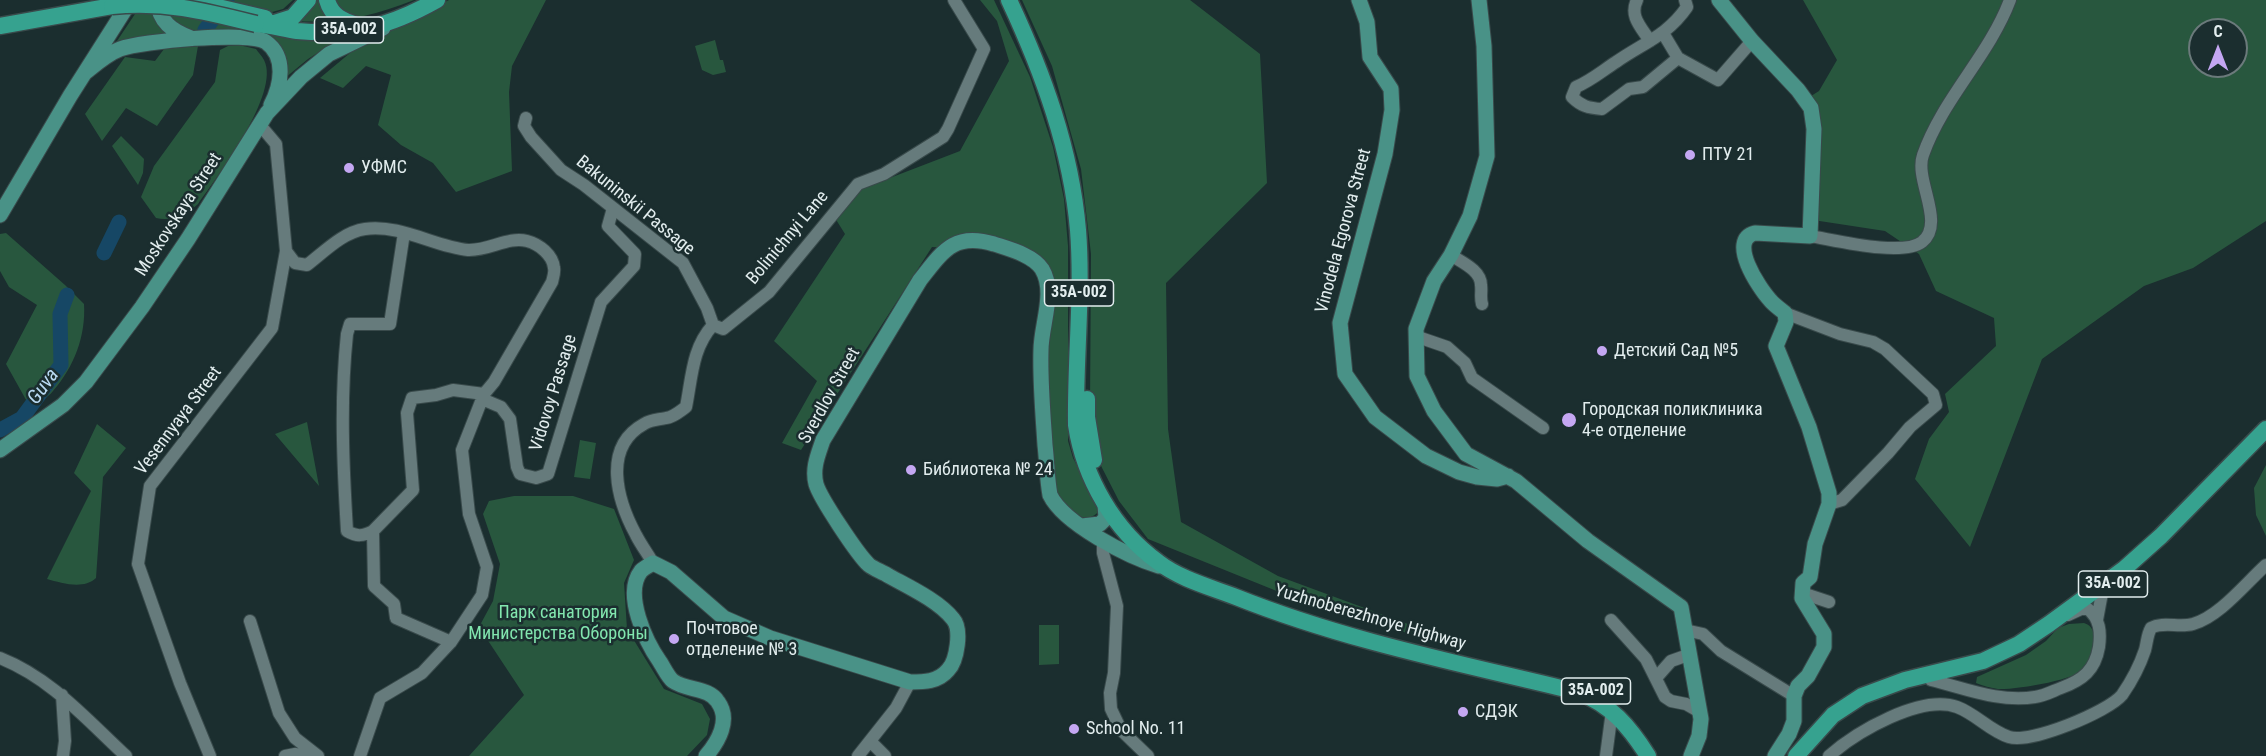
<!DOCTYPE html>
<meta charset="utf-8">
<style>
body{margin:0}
#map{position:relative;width:2266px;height:756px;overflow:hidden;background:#1b2e2f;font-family:"Roboto Condensed",sans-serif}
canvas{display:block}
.north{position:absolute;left:2188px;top:18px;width:60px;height:60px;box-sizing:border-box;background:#1b2e2f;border:2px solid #6b7a7b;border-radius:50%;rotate:0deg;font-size:16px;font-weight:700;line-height:24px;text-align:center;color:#e2edee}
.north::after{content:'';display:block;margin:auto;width:21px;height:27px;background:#c4a7f2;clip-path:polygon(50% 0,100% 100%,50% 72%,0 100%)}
</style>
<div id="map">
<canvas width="2266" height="756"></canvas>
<div class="north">С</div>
</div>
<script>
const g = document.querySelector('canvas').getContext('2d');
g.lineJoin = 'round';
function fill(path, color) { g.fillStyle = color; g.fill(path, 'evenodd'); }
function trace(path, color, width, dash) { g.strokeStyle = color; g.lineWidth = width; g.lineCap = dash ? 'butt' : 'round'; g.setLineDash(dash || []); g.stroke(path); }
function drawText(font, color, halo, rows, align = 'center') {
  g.font = font + ' "Roboto Condensed",sans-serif'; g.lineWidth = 5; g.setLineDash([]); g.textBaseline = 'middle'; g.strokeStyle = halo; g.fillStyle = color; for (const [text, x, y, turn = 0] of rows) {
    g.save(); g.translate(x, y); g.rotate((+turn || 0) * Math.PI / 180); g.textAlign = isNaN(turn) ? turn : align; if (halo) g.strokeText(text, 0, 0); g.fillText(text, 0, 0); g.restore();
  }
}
const green = new Path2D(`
 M220 0H293L283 9 272 12Z
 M313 0H414C372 16 341 24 295 21Z
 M449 0H546L512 66 509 92 512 171 456 192 433 163 401 145 378 125 391 75 366 66 343 88 320 78 356 48Z
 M980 0H994L1030 77 1053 147 1064 199 1068 246V441L1073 458 1097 505 1099 511C1084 529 1066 506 1055 495L1044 354 1050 310 1030 251 932 247 801 450 782 443 817 381 774 341 845 234 835 218 856 191 960 151 1009 61 997 21Z
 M1022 0H1190L1260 54 1267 183 1166 283 1168 429 1181 522 1278 576 1416 627 1426 639 1289 596 1148 539 1119 501 1098 460 1090 407 1091 254 1081 169 1052 66Z
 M1803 0H2266V221L2193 268 2144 286 2042 359 1970 547 1915 479 1929 439 1949 412 1945 394 1996 346 1994 318 1936 291 1919 254 1885 231 1813 220 1820 117 1811 96 1819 91 1837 60ZM2200 30H2236V66H2200Z
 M137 11H154L168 37 138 38 117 41Z
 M165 11 346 35 308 59 285 78 277 48 191 33 180 28Z
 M715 40 720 60H723L726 72 713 75 702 70 695 46Z
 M239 45 256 49C258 52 262 56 264 60 281 93 217 177 198 204 187 214 172 222 156 218L141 197 154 166 215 82 220 50 228 46Z
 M198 46 193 75 157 126 126 108 102 141 85 114 125 57 155 61 164 49Z
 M121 136 144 159 143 173 138 185 112 146Z
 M6 233 65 285 84 304C86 336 74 367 53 391 48 398 38 402 30 407L6 364 37 305 9 287 0 271V234Z
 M307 422 319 486 275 434Z
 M97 424 126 448 103 477 96 578C83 590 62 583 47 579L91 491 74 473Z
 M580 440 596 443 590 479 574 477Z
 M2266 465V536L2256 515 2254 488Z
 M514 496H573L614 509 634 560 624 583 627 629 664 689 702 704 710 719 707 735 687 756H469L524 695 479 627 493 601 500 564 483 514 489 501Z
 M2084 623C2093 626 2094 632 2094 641 2094 648 2092 661 2087 667 2078 680 2015 690 1998 689 1991 688 1983 686 1976 683L1977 677 2026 655 2046 641 2058 628 2069 624Z
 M1039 625H1059V664L1039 665Z`);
const river = new Path2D(`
 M205 30 227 0
 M104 253 119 222
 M0 430 22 418 61 365 60 314 67 295`);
const minor = new Path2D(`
 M1637 0C1629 16 1641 27 1650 41
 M1685 0 1687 7C1667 36 1643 43 1616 62 1602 71 1592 80 1576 87L1572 97C1581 106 1588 108 1602 109L1629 89 1643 87 1678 58 1718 80 1752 41
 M1663 33 1678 58
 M526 118 524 126 531 137 561 170 584 185 683 263 707 308 713 325C692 348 692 377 686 407 680 411 674 417 666 418 658 420 652 419 644 424 602 447 617 500 636 535 641 545 648 554 653 563
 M260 125 276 144 286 251 295 263 307 265C324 252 343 232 365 229 401 224 435 247 468 250 489 251 508 236 527 241 539 244 553 255 554 268 555 272 553 278 552 282L494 382 484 394 462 450 469 514 487 567 482 595 451 642 422 673 380 698 360 756
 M404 233 390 324H350L347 334C340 400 343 465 347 531 357 537 363 536 373 531L374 586 394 604 396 618 451 642
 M1810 236C1835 240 1902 257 1922 242 1946 223 1914 180 1923 155 1943 98 1989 56 2010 0
 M1451 255C1461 262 1481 270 1481 285 1482 292 1480 297 1482 304
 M1785 313 1840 334 1873 342 1885 349 1933 394 1936 405 1910 427 1888 453 1842 500 1829 504
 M713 325 723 329 769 292 858 184 884 174 943 137 948 129 984 49 954 0
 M1415 336 1447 347 1465 363 1472 378 1543 428
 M482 399 501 407 510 419 517 467 520 474 536 478 548 474 601 302 634 266 635 254 608 226 613 208
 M373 531 413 490 407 413 412 398 436 395 453 390 484 394
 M1103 542V553L1117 606 1114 673 1110 693 1111 709 1121 730 1148 756
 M1802 593 1829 602
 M1611 620 1646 659 1665 697 1671 701 1686 704 1700 712
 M2097 620 2102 593
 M250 621 279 713 295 738 318 756
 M1685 630 1703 634 1721 651 1794 696
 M0 658C51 678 87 720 126 756
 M1656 678 1671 661 1688 655
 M1931 680C1964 688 2000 703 2035 697 2044 696 2053 691 2061 688 2083 680 2095 670 2099 647 2101 632 2100 619 2088 609H2081L2068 615
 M62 695 65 741 63 756
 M870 741 885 756
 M210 756 180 683 138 564 150 486 272 328 286 251
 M285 756 295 754 307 756
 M858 756 896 708 910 682
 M1606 756 1612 711
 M1829 756C1856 732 1921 694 1957 707 1976 714 1990 731 2009 737 2030 744 2108 712 2122 695 2131 682 2140 665 2145 650 2147 643 2147 635 2151 628 2163 621 2179 628 2193 624 2219 617 2245 584 2266 565`);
const major = new Path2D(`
 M157 0C159 22 172 31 191 38
 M1359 0 1367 22 1370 57 1391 89 1392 110 1385 154 1340 323 1345 374 1375 417 1426 456 1459 472 1477 477 1497 479 1508 476
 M1479 0 1484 46 1487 156 1470 216 1451 255 1434 281 1416 329 1417 376 1434 411 1466 454 1516 481 1588 541 1681 607 1701 719 1699 736 1691 756
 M1719 0 1752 41 1798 90 1811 108 1814 129 1810 236 1755 233C1727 240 1759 288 1770 300 1774 305 1780 309 1785 313L1786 322 1776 346 1809 427 1829 493V504L1815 544 1810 577 1803 583 1802 598 1824 634V647L1808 676 1798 686 1794 696V721L1789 734 1775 756
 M86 72C97 63 107 54 120 49 141 41 249 31 266 42 287 57 281 86 271 105
 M0 215 70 96 131 0
 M0 450 63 405 86 382 142 307 188 239 267 113 301 77 329 54 383 28
 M1082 526 1100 524 1106 518 1105 505
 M706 756C718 742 731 720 718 702 709 687 687 691 673 681 668 677 664 668 660 662 646 642 623 594 641 571 644 568 650 565 653 563L671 572 724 618 770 638 910 682C924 682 938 682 948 670 957 661 962 629 953 619 939 601 909 587 889 576 883 572 874 569 869 565 858 555 820 498 816 484 812 468 818 455 823 440L920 280C943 251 954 232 994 244 1009 249 1033 255 1042 269 1056 292 1041 325 1041 350 1040 382 1043 413 1045 445 1047 462 1047 479 1050 495 1064 524 1129 557 1159 566`);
const highway = new Path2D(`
 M188 0 265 18
 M327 0C332 18 345 21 362 27
 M1009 0C1043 73 1071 149 1078 230 1083 294 1075 360 1076 425 1084 478 1114 530 1158 562 1180 579 1210 587 1236 597 1346 641 1463 664 1578 692 1611 705 1629 726 1648 756
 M256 24C270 25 283 29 297 31 353 36 389 27 437 0
 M271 24 293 17 308 0
 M0 26 112 6
 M1087 399V417L1094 460
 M1796 756 1833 715 1862 696 1905 680 1983 661 2019 644 2049 624 2124 569 2161 536 2266 429`);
const highwayBridge = new Path2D(`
 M112 6C166 1 204 11 256 24`);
const markers = [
 [1690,155,6,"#c4a7f2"],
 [349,168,6,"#c4a7f2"],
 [1602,351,6,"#c4a7f2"],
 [1569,420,8,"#c4a7f2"],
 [911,470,6,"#c4a7f2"],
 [674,639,6,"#c4a7f2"],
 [1463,712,6,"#c4a7f2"],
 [1074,729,6,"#c4a7f2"]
];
const shields = [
 [349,30,69],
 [1079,293,69],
 [2113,584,69],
 [1596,691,69]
];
const shieldNames = [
 ["35А-002",349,30],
 ["35А-002",1079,293],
 ["35А-002",2113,584],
 ["35А-002",1596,691]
];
const poiNames = [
 ["ПТУ 21",1702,155],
 ["УФМС",361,168],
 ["Детский Сад №5",1614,351],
 ["Городская поликлиника",1582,410],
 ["4-е отделение",1582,431],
 ["Библиотека № 24",923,470],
 ["Почтовое",686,629],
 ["отделение № 3",686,650],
 ["СДЭК",1475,712],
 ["School No. 11",1086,729]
];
const streetNames = [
 ["Bakuninskii Passage",635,206,39],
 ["Moskovskaya Street",179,215,-57],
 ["Vinodela Egorova Street",1344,231,-75],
 ["Bolinichnyi Lane",788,238,-50],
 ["Vidovoy Passage",554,393,-73],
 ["Sverdlov Street",830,396,-61],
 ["Vesennyaya Street",179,421,-53],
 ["Yuzhnoberezhnoye Highway",1370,618,16]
];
const parkNames = [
 ["Парк санатория",558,613],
 ["Министерства Обороны",558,634]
];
const waterNames = [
 ["Guva",44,387,-54]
];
fill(green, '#28573e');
trace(river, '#164765', 15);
trace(minor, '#394a4b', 14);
trace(major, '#394a4b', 17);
trace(highway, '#394a4b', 19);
trace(minor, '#667b7c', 12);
trace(major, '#499287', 15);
trace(highway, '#36a28f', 16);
trace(highwayBridge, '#394a4b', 19, []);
trace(highwayBridge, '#36a28f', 16);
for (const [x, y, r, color] of markers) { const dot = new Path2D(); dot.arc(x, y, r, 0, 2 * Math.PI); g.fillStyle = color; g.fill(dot); trace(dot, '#1b2e2f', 2); }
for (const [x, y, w] of shields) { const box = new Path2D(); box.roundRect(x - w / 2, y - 13, w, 26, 4.5); g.fillStyle = '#1b2e2f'; g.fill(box); trace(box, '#e2edee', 1.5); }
drawText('bold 16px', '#e2edee', null, shieldNames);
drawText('18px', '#e2edee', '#1b2e2f', poiNames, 'left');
drawText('18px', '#e2edee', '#1b2e2f', streetNames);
drawText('18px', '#82e6af', '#1b2e2f', parkNames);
drawText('italic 20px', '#b8d9f2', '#1b2e2f', waterNames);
</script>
